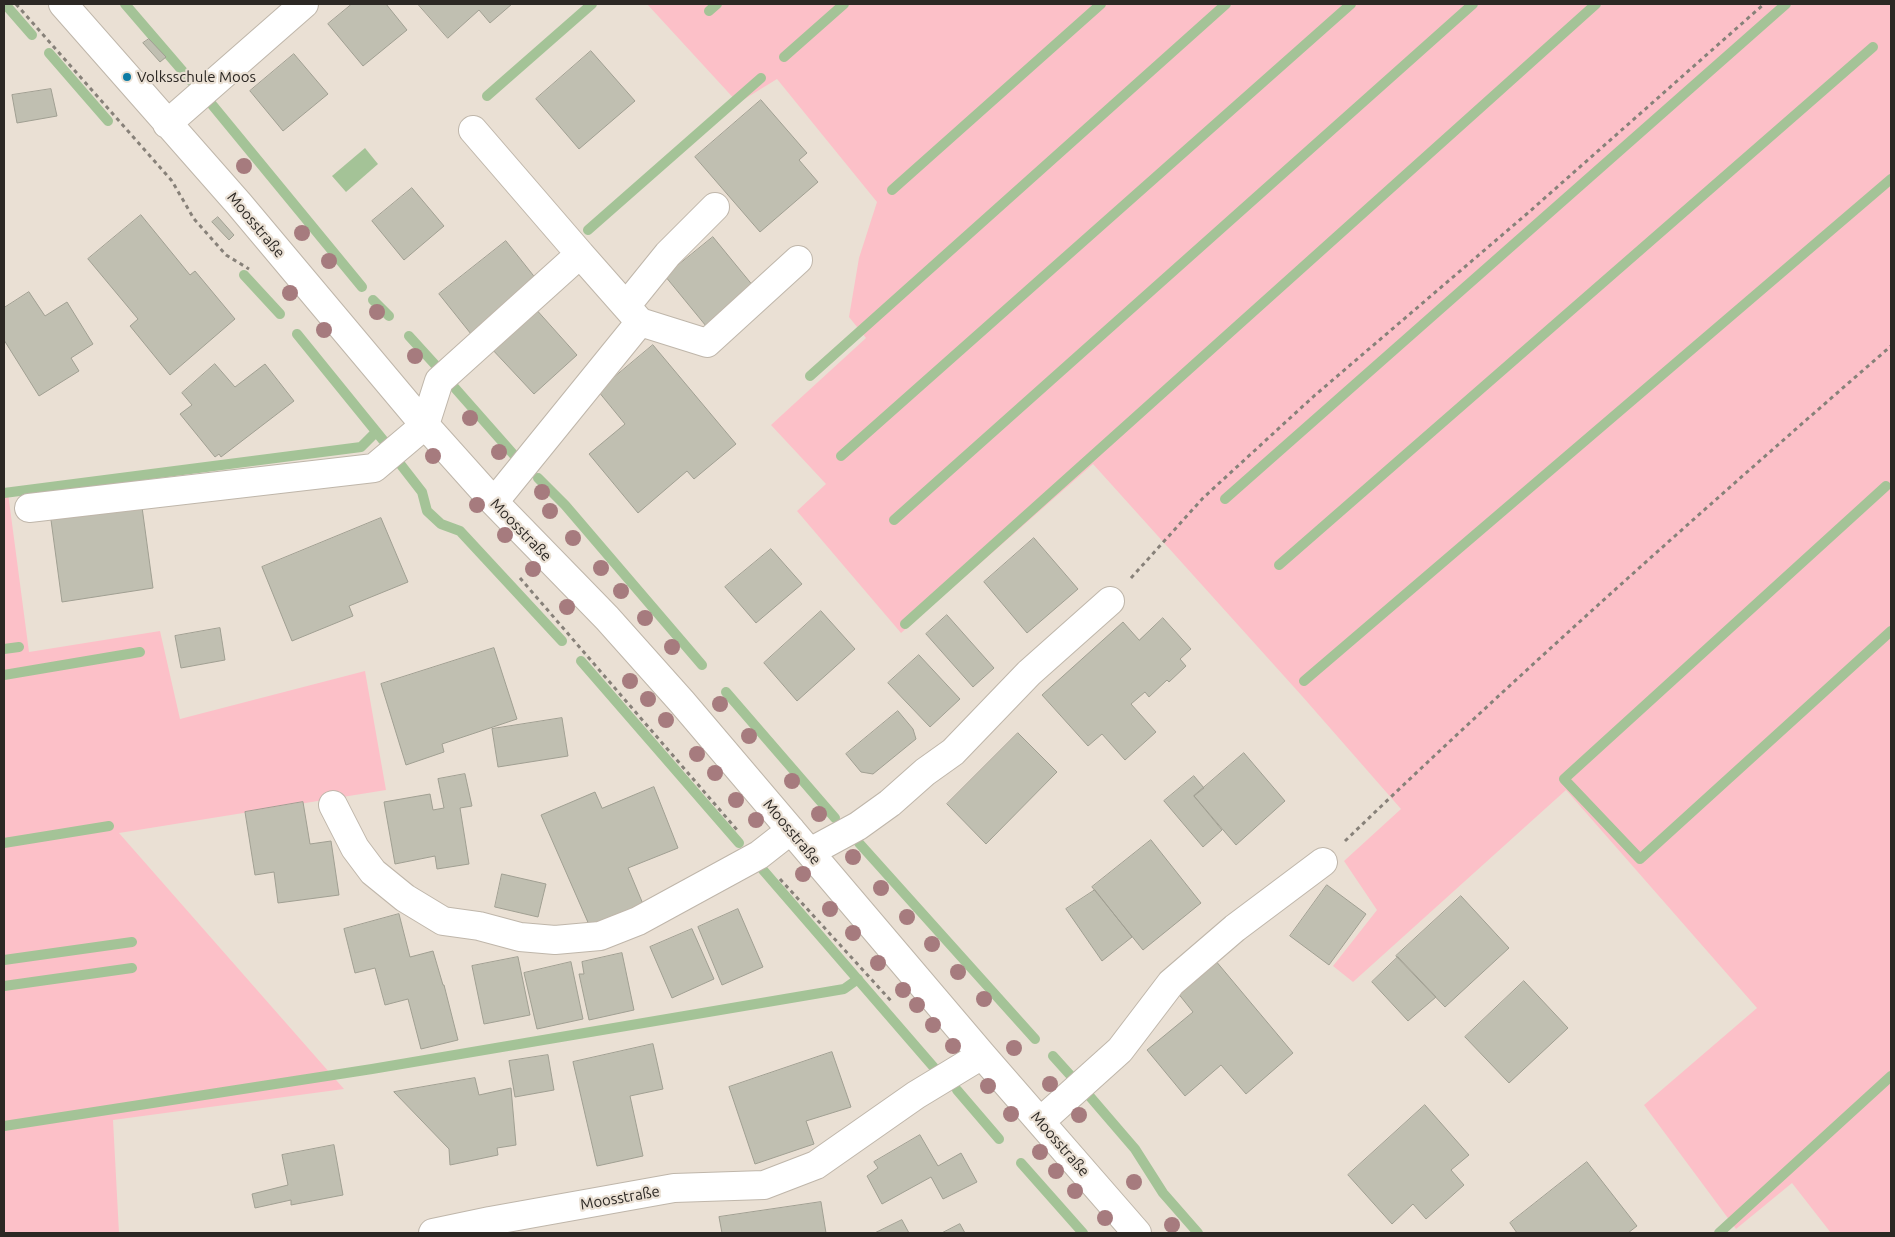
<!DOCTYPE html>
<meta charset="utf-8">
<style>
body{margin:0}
#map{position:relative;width:1895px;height:1237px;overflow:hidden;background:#eae0d4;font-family:Ubuntu,sans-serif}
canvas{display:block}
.frame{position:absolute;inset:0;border:5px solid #2c2824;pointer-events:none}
</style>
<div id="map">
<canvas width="1895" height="1237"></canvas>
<div class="frame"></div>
</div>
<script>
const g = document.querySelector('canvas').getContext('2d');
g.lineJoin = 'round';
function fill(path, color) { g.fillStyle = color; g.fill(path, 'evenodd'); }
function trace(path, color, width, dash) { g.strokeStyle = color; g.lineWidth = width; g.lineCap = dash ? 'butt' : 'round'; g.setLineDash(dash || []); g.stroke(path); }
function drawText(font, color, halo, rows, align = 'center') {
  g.font = font + ' Ubuntu,sans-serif'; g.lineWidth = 4.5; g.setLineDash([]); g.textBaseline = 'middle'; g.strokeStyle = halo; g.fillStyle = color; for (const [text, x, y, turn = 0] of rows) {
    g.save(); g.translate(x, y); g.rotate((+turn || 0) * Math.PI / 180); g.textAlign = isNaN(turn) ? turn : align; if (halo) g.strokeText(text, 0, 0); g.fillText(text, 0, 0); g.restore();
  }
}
const green = new Path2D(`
 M647 4H1891V1233H1831L1792 1183 1736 1229 1644 1105 1757 1008 1566 790 1353 982 1333 966 1377 910 1344 861 1401 809 1302 696 1093 464 901 633 797 511 826 484 771 425 866 338 849 317 859 258 877 202 777 79 738 103Z
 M8 493 29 652 160 631 180 719 365 671 386 790 119 833 344 1089 113 1120 119 1233H4V494Z`);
const water = new Path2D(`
 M365 148 378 164 346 192 332 176Z`);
const stream = new Path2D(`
 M5 4 32 35
 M125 4 192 82
 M709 11 717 4
 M49 53 108 121
 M784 57 844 4
 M487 96 592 4
 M209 101 362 287
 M892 190 1101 4
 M588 230 761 78
 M244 275 280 314
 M373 300 389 316
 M297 334 383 440
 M409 336 439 369
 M810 376 1226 4
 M454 387 514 455
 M841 456 1351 4
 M401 465 422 492 427 511 441 524 460 531 562 641
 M538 478 565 505 702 665
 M1886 486 1564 779 1640 859 1891 631
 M4 493 361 447 376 432
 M1225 499 1786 4
 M894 520 1473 4
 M1279 565 1873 47
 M905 624 1596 4
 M4 649 19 647
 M581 661 739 843
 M4 675 140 652
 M1304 681 1891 179
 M726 692 835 818
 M4 843 109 826
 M859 843 1035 1039
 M763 870 937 1071
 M4 960 132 942
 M4 986 132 968
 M1053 1056 1071 1076
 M957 1090 999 1139
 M1086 1092 1135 1149 1163 1193 1198 1233
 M4 1126 372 1069 844 989 858 979
 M1021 1163 1083 1233
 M1719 1233 1891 1076`);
const building = new Path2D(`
 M352 4H386L407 30 363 66 328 24Z
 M418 4H512L490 23 479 10 448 38Z
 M149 39 166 57 160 62 143 43Z
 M591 51 635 101 579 149 536 99Z
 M294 54 328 94 283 131 250 91Z
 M51 89 57 116 17 123 12 95Z
 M761 100 807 153 799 160 818 182 760 232 695 157Z
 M412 188 444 226 404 260 372 221Z
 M141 215 190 275 195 271 235 319 170 375 130 326 138 319 88 259Z
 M218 217 234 235 229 240 212 222Z
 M713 237 754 287 706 326 665 276Z
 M506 241 537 280 471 334 439 294Z
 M29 292 45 316 67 302 93 344 71 358 79 371 39 396 4 340V308Z
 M534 307 577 355 534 394 490 347Z
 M653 345 736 444 694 479 687 471 638 513 589 454 625 424 598 391Z
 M215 364 235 387 265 364 294 401 221 457 219 454 215 457 180 414 192 405 182 393Z
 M142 507 153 588 62 602 51 520Z
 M381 518 408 582 349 606 353 616 292 641 262 567Z
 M1034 538 1078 589 1027 633 984 582Z
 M771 549 802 584 756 623 725 587Z
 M821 611 855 649 797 701 764 663Z
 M947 615 994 668 973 687 926 634Z
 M1163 618 1191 649 1180 659 1186 666 1169 682 1167 680 1149 697 1145 692 1131 704 1156 732 1125 760 1102 734 1088 746 1042 695 1123 622 1139 640Z
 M220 628 225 660 181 668 175 636Z
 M494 648 517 719 442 744 444 752 406 765 381 684Z
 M919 655 960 699 930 727 888 683Z
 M898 711 913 729 916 739 873 774 861 772 846 754Z
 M562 718 568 756 498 767 492 729Z
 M1018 733 1057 772 986 844 947 804Z
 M1244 753 1285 801 1236 845 1194 796Z
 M465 774 472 806 460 808 469 864 437 869 435 856 395 864 384 802 430 794 433 810 444 808 438 779Z
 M1194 776 1204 788 1194 796 1222 830 1203 847 1164 801Z
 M654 787 678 848 628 868 643 904 590 927 541 815 595 792 602 808Z
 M303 802 310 844 331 841 339 895 278 903 274 872 255 875 245 812Z
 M1151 840 1201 903 1143 950 1092 887Z
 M502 874 546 884 538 917 495 907Z
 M1327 885 1366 914 1329 965 1290 936Z
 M1095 890 1132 937 1102 961 1066 909Z
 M1461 896 1509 948 1445 1007 1396 956Z
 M738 909 763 967 722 985 698 927Z
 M399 914 410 957 433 951 443 985H444L458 1040 421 1049 408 999 385 1005 375 968 355 973 344 929Z
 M692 929 714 979 672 998 650 947Z
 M622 953 634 1010 589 1020 579 974H584L582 962Z
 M518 957 530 1015 484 1024 472 966Z
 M1398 957 1436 997 1408 1021 1372 982Z
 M1215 960 1293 1053 1246 1094 1221 1065 1185 1096 1147 1050 1193 1012 1177 992Z
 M571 962 583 1019 537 1029 524 973Z
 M1524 981 1568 1028 1509 1083 1465 1037Z
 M653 1044 663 1089 630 1096 643 1156 597 1166 573 1062Z
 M832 1052 851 1107 806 1121 814 1144 755 1164 729 1087Z
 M548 1055 554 1090 515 1097 509 1061Z
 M475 1078 479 1095 511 1088 516 1145 497 1148 498 1155 450 1165 449 1149 394 1092Z
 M1425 1105 1469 1155 1451 1170 1464 1185 1426 1219 1413 1204 1392 1224 1348 1175Z
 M920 1135 938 1166 961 1153 977 1182 943 1199 931 1177 882 1204 867 1176 878 1168 874 1162Z
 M334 1145 343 1195 291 1205V1200L255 1208 252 1194 288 1185 282 1155Z
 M1587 1162 1637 1226 1628 1233H1517L1510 1223Z
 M821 1202 826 1233H722L719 1217Z
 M902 1220 909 1233H875Z
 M960 1224 965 1233H942Z`);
const path = new Path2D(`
 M16 4 172 181 194 219 226 255 249 269
 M520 578 738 831
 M1131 578 1203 498 1314 396 1529 212 1764 4
 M1345 841C1522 670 1706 507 1891 346
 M780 879 892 1002`);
const minor = new Path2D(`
 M63 4 239 204 417 416 494 502 607 618 682 702 982 1055 1137 1233
 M167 124 304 4
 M626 306 668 254 715 207
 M640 322 707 343 798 260
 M494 502 640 322 580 254
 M29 508 374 468 425 425 439 381 580 254 473 130
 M333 805 355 848 373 872 405 898 443 921 479 926 520 937 555 940 600 936 638 921 759 855 791 830
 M810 852 858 826 890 803 925 772 953 752 1029 673 1110 601
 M1041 1121 1120 1050 1171 983 1235 928 1323 862
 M433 1233 490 1221 674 1188 764 1185 816 1165 916 1095 982 1055`);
const trees = [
 [244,166],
 [302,233],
 [329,261],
 [290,293],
 [377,312],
 [324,330],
 [415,356],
 [470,418],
 [499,452],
 [433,456],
 [542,492],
 [477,505],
 [550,511],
 [505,535],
 [573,538],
 [601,568],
 [533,569],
 [621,591],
 [567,607],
 [645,618],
 [672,647],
 [630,681],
 [648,699],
 [720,704],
 [666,720],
 [749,736],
 [697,754],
 [715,773],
 [792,781],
 [736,800],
 [819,814],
 [756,820],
 [853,857],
 [803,874],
 [881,888],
 [830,909],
 [907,917],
 [853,933],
 [932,944],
 [878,963],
 [958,972],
 [903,990],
 [984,999],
 [917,1005],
 [933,1025],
 [953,1046],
 [1014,1048],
 [1050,1084],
 [988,1086],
 [1011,1114],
 [1079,1115],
 [1040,1152],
 [1056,1171],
 [1134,1182],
 [1075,1191],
 [1105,1218],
 [1172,1225]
];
const markers = [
 [127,77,5,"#0d7ca5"]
];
const poiNames = [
 ["Volksschule Moos",137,77]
];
const streetNames = [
 ["Moosstraße",256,225,50],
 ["Moosstraße",521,530,46],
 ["Moosstraße",792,832,50],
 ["Moosstraße",1060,1144,49],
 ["Moosstraße",620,1198,-10]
];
fill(green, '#fcc0c8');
fill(water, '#a4c397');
trace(stream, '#a4c397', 10);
fill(building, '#c0bfb1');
trace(building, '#a09f92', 1);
trace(minor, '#bfb6aa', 30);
trace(path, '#878179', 3, [4, 4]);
trace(minor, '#fff', 28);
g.fillStyle = '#a67b7e';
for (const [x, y] of trees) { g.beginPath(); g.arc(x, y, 8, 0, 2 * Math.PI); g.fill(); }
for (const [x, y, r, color] of markers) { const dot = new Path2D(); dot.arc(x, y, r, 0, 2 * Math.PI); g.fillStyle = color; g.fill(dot); trace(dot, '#eae0d4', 2); }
drawText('15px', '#2c2824', '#eae0d4', poiNames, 'left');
drawText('15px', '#2c2824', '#eae0d4', streetNames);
</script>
